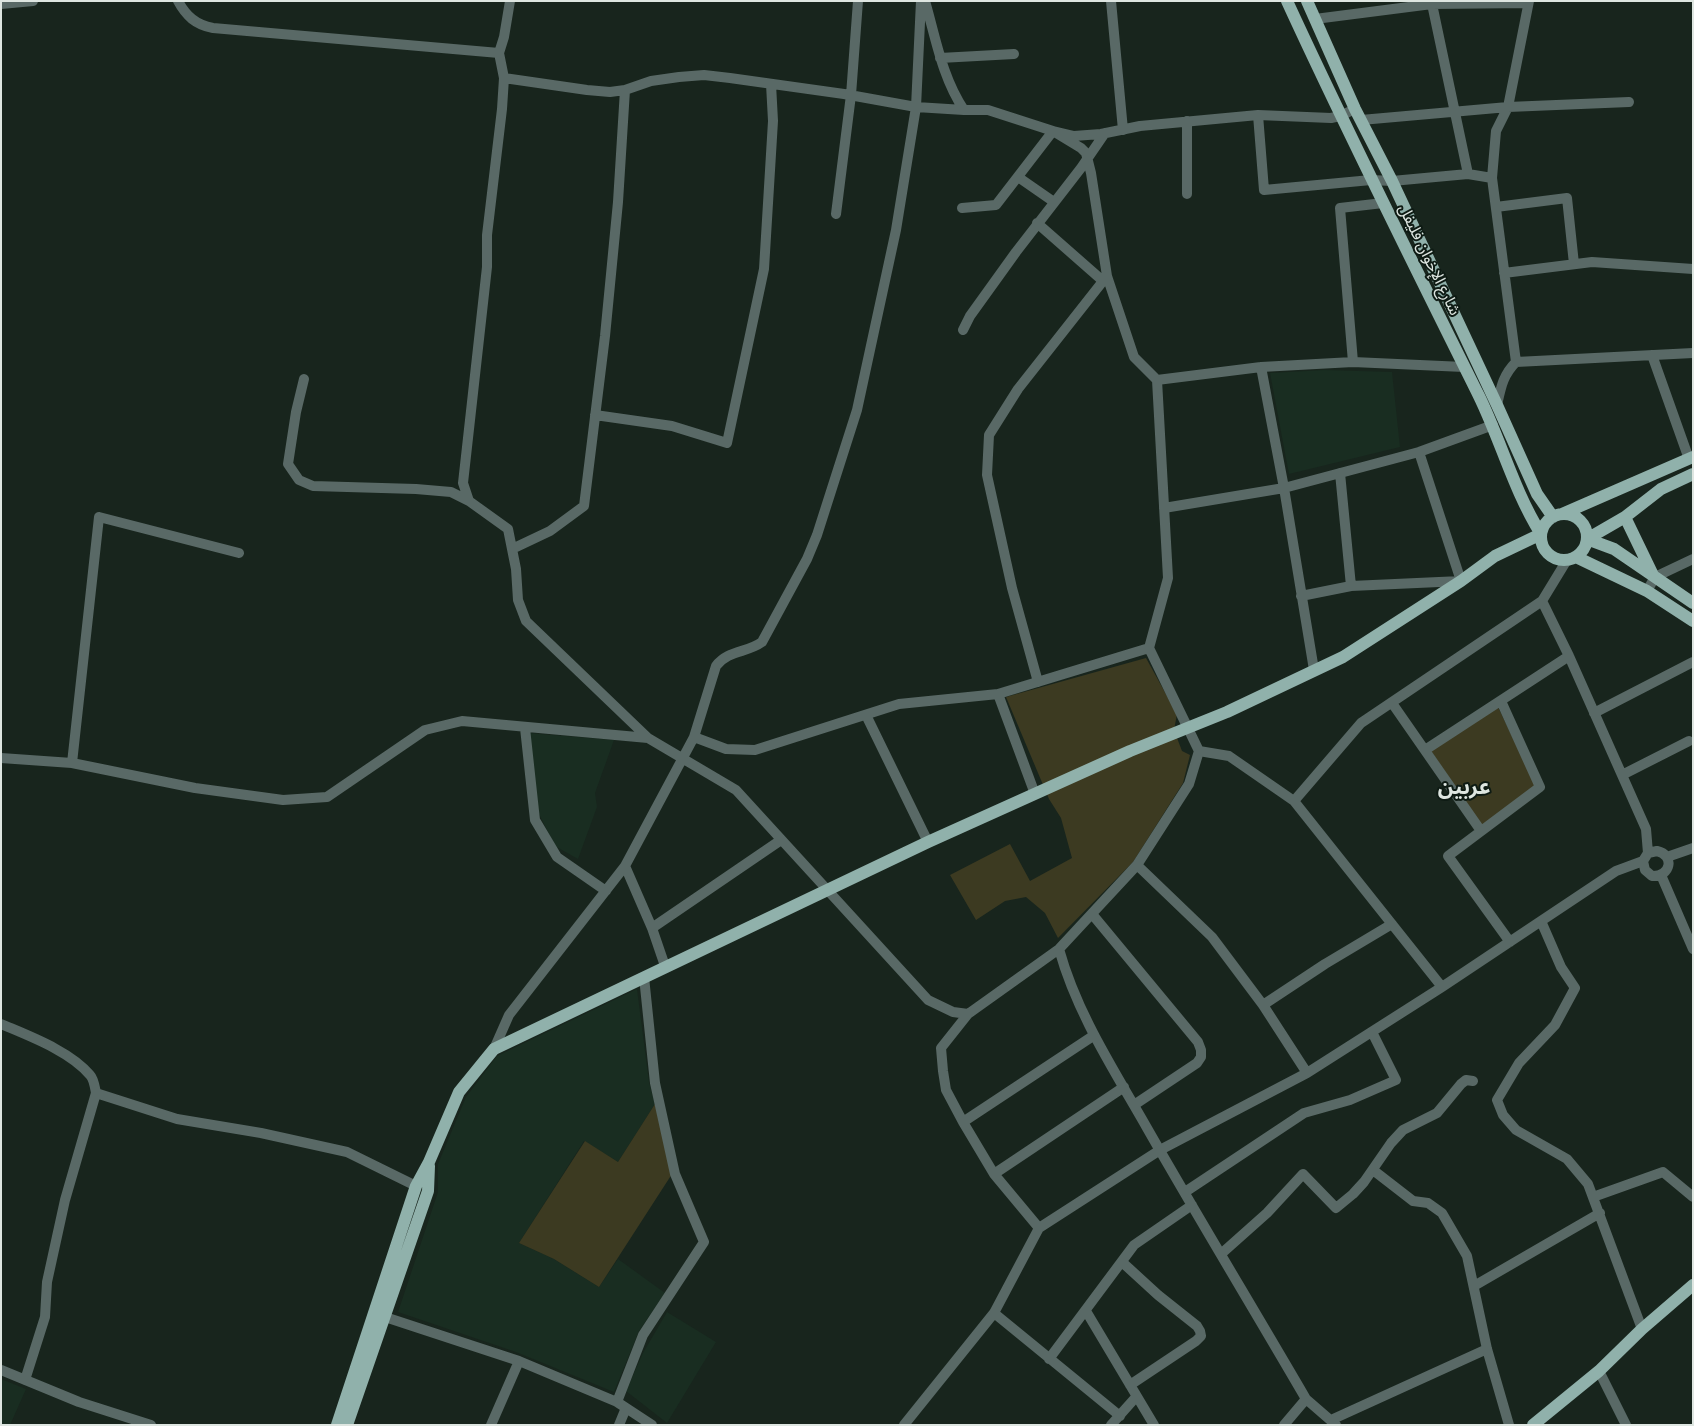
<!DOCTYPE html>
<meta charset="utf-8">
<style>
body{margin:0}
#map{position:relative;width:1694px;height:1426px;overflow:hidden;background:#18251d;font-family:Merriweather,serif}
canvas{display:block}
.frame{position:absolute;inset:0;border:2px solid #dee6e1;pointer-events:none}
</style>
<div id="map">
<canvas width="1694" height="1426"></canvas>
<div class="frame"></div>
</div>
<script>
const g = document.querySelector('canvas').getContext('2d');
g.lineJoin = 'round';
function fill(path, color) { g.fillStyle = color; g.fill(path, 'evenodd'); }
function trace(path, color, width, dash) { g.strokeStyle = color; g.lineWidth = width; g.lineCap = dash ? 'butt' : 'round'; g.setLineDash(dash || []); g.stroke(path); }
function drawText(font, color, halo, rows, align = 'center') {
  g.font = font + ' Merriweather,"Noto Sans Arabic",serif'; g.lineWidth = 4; g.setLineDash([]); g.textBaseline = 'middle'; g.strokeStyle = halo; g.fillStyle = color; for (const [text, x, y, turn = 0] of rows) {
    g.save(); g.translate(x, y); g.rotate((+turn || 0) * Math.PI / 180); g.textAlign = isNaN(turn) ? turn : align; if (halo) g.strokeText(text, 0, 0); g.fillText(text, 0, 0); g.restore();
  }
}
const built = new Path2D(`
 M1325 370 1392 372 1400 447 1289 474 1270 373Z
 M528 733 614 740 595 793 597 807 578 859 555 846 539 814Z
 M637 989 649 1082 655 1104 618 1162 584 1141 519 1243 554 1259 599 1287 618 1259 665 1293 639 1331 614 1392 516 1352 398 1312 438 1192V1164L466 1097 497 1056Z
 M667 1312 716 1342 667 1423 626 1391 643 1353Z
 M1 1379 26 1389 10 1425H1Z`);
const green = new Path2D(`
 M1146 658 1177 714 1174 730 1182 751 1190 755 1183 783 1133 862 1058 938 1045 913 1026 897 1005 901 976 920 950 875 1010 844 1030 881 1072 858 1061 818 1049 799 1006 697Z
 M1498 707 1536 786 1482 826 1431 751Z
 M655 1104 672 1174 599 1287 554 1259 519 1243 585 1141 618 1162Z`);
const minor = new Path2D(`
 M178 1C186 16 196 25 213 28L499 53
 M510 1 504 37 499 53 504 78 502 109 487 235V267L463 483 469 501 508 529 516 569 518 600 526 621 648 738
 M925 1C936 39 942 77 964 110
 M1111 1 1123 130
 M1 4 33 1
 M1315 19 1432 4
 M940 58 1014 54
 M504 78 587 90 610 92 625 90 651 81 679 77 704 75 730 78 844 94 916 107 964 110H988L1053 131 1074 136 1101 134 1140 126 1258 115 1331 118 1340 116 1355 109
 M1258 115 1264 190 1371 180 1392 181 1468 174 1492 178
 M1361 120 1508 107 1629 102
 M1468 174 1432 4 1528 3
 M1018 177 1054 202
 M1187 194V121
 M1496 207 1567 198 1574 264
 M962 208 996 205 1053 131
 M836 214 851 95 858 1
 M1037 223 1103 281
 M1504 273 1592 262 1693 269
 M963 330 970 316 1016 252 1081 168 1105 133
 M1652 355 1689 459
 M1353 362 1340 208 1383 203
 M1516 362 1693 353
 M1261 367 1284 488 1314 670
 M304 379 296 412 288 464 299 480 313 486 416 489 451 492 469 501
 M1157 380 1261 367 1353 362 1464 367
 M1497 405C1501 387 1503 375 1516 362L1492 178 1496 131 1508 107 1529 1
 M595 415 672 426 727 443 764 269 773 121 771 84
 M1340 473 1351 586
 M1164 508 1284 488 1419 452 1493 425
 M512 549 550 531 584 506 605 336 618 202 625 90
 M1567 560 1542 601 1569 656 1646 829 1648 853
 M1647 591 1655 577 1693 559
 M1301 596 1351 586 1461 581 1419 452
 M1038 682 1012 588 987 475 989 435 1018 389 1107 276
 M998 694 1035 794
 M1501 701 1540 787 1448 856 1510 942
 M1392 703 1481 831
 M1594 713 1693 662
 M866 715 928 842
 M525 728 535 820 557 857 606 891
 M694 737 726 749 755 750 899 704 998 694 1149 648
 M1425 750 1569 656
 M1199 751 1229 756 1294 801 1442 987
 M1 758 72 763 195 788 283 800 327 797 425 730 462 721 648 738 736 790 928 1000 953 1012 968 1014 1059 949 1137 865 1189 784 1199 751 1149 648 1168 578 1157 380 1134 357 1107 276 1091 173 1086 153 1081 148 1053 131
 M72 763 99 517 239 553
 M1622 775 1689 741
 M1294 801 1361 723 1542 601
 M1667 857 1693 848
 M1137 865 1212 937 1263 1005 1307 1073
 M625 866 652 928 665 966
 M1661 875 1693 949
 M1092 914 1198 1042 1201 1050V1057L1197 1063 1134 1105
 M1541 921 1561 967 1575 988 1555 1025 1519 1063 1497 1100 1503 1115 1516 1130 1567 1159 1588 1184 1642 1329
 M652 928 781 840
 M1059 949C1077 1014 1114 1070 1147 1128 1199 1219 1253 1308 1306 1399L1336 1425
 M1263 1005 1325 964 1392 924
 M968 1014 941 1048 943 1071 946 1090 963 1122 994 1174 1039 1228
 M1 1024C29 1036 70 1051 90 1075 94 1079 95 1088 96 1093
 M494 1049 509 1015 625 866 694 737 716 666C728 650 747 653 762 642L807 559 817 535 857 410 896 230 916 107 921 1
 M963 1122 1093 1036
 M1373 1170 1413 1201 1428 1203 1442 1213 1467 1256 1487 1349 1509 1425
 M994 1174 1124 1087
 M1185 1192 1304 1113 1350 1100 1396 1080 1372 1032
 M1593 1197 1663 1172 1693 1197
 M1221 1254 1267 1213 1303 1174 1336 1208 1353 1194 1364 1182 1391 1143 1403 1130 1437 1113 1461 1084 1466 1080 1473 1081
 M1122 1262 1158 1295 1197 1326 1200 1331 1201 1336 1196 1341 1130 1385
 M1474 1286 1600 1213
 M1086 1311 1154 1425
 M994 1313 1120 1416
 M385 1317 519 1361 617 1402 652 1425
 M1049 1359 1134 1245 1192 1205
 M1 1370 79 1402 151 1425
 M1599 1371 1626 1425
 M25 1380 45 1317 47 1282 65 1200 96 1093 177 1119 261 1133 347 1152 416 1186
 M617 1402 643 1335 704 1242 675 1174 655 1083 644 977
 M1331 1420 1487 1349
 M491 1425 519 1361
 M619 1425 626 1408
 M904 1425 994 1313 1039 1228 1160 1150 1307 1073 1442 987 1616 871 1643 861 1648 853 1657 851C1675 855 1671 877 1652 876L1645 870 1643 861
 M1111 1425 1136 1397
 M1284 1425 1306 1399`);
const major = new Path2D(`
 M1307 1 1355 109 1392 181 1497 405 1537 494 1553 517
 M1562 514 1693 457
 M1541 537a23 23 0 1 1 46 0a23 23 0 1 1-46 0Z
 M1625 517 1653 575
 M1587 539 1625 517 1661 489 1693 474
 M1587 539 1614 549 1693 603
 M1576 557 1647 591 1693 621
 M337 1425 416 1186 429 1162 459 1092 494 1049 928 842 1130 751 1227 712 1343 657 1461 581 1495 556 1541 534C1514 491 1501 441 1479 396 1414 265 1348 134 1287 1
 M347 1425 428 1191 429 1166
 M1533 1425 1599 1371 1642 1329 1693 1285`);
const streetNames = [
 ["شارع الإخوان فليفل",1429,260,64]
];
const districtNames = [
 ["عربين",1464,788]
];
fill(built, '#192d21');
fill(green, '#3c3a21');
trace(minor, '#596966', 10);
trace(major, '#90b1ab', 12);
drawText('16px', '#dee6e1', '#0e1b14', streetNames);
drawText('bold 21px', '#dee6e1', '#0e1b14', districtNames);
</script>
